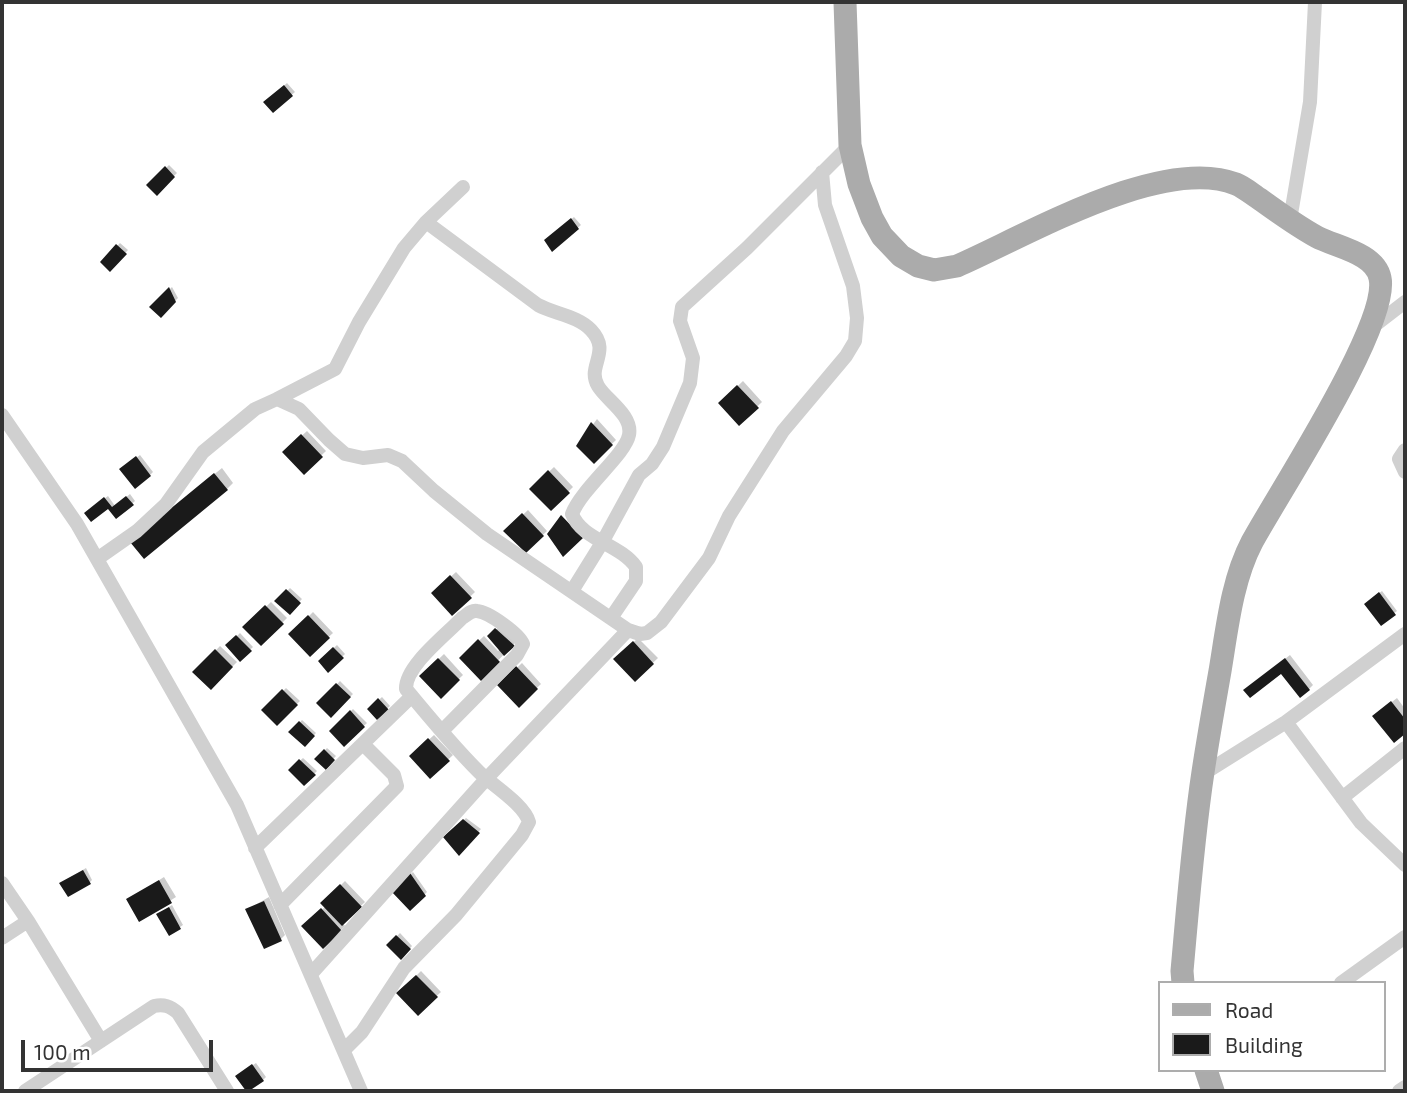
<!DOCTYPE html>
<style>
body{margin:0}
#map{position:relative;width:1407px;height:1093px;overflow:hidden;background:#fff;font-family:"Exo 2",sans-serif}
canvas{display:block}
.frame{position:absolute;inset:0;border:4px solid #333;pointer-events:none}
.legend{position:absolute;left:1158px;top:981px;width:228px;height:91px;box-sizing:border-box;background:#fff;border:2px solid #adadad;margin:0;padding:9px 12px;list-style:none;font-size:21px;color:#333}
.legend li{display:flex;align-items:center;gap:14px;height:35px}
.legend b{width:35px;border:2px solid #adadad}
.scale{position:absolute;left:21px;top:1040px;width:192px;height:32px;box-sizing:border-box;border:4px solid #333;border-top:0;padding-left:9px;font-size:21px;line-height:24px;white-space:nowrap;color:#333;-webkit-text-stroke:5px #fff;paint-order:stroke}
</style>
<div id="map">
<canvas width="1407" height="1093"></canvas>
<div class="frame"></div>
<ul class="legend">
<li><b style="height:9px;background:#ababab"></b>Road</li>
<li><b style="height:19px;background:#1a1a1a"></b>Building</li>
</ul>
<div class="scale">100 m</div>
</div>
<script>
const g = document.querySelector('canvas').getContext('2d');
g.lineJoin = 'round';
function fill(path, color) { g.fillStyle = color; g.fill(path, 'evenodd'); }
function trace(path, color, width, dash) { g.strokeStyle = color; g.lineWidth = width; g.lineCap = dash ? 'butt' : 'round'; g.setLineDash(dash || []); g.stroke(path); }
const shadow = new Path2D(`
 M287 83 295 92 273 111 266 102Z
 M169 165 177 173 157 193 149 185Z
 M574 217 581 225 553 249 546 241Z
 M120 243 128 250 110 269 102 262Z
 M172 287 178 298 161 315 152 307Z
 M743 381 762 402 740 423 720 403Z
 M597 419 616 440 594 461 578 445Z
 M307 431 326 451 304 472 284 452Z
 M140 455 153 472 150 475 124 467Z
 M554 467 573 487 551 509 531 489Z
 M222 468 233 483 227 489 138 536Z
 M130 494 135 501 117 517 109 507 89 510 108 496 115 506Z
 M528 510 547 531 526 551 506 531Z
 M456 572 475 592 453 613 433 593Z
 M290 588 302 599 289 613 277 601Z
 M1382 591 1397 611 1381 623 1369 601Z
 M271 602 287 618 261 644 245 627Z
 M313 612 333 633 310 654 291 634Z
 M499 627 516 642 481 678 461 658 484 636 498 651 500 649 489 636Z
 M240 633 253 647 240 659 227 646Z
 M638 638 658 658 635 680 616 659Z
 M337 645 345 654 328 670 320 661Z
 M220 646 237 662 211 688 195 672Z
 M444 654 463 675 441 696 421 676Z
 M1290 655 1313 685 1309 689 1282 671 1250 686Z
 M522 663 541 684 519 705 499 685Z
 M340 681 353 694 331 715 319 703Z
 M286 688 300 701 277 723 264 710Z
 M382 697 390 706 377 718 369 709Z
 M1397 698 1405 709V732L1394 741 1379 712Z
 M353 709 367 723 345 744 331 731Z
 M302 720 316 733 305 745 291 732Z
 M434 735 453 755 430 777 411 756Z
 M327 748 336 756 326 767 317 759Z
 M303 758 317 771 304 784 290 770Z
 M466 818 481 829 459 854 446 837Z
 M86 868 92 880 90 882 64 881Z
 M413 872 427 892 410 909 393 891Z
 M164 877 176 897 140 920 128 900Z
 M345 881 365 902 343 923 345 926 323 947 304 927 326 906 323 903Z
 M269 897 285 935 281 939 248 909Z
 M172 905 183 925 180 927 161 912Z
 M400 933 412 946 401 958 388 945Z
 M421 971 441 992 418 1013 399 993Z
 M256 1063 266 1077 263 1080 240 1074Z`);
const building = new Path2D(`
 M284 85 293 96 273 113 263 102Z
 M165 166 175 177 157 196 146 185Z
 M571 218 579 229 552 252 544 240Z
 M116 244 127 254 110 272 100 262Z
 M169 287 176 302 161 318 149 307Z
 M737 385 759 408 739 426 718 403Z
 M591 422 613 445 594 464 576 446Z
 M301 434 323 457 304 475 282 452Z
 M136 456 151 476 135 489 119 469Z
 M548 470 570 493 551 511 529 489Z
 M214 473 228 490 144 559 130 542Z
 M126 496 134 505 116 519 108 509 91 522 84 513 104 497 112 507Z
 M522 513 544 536 526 553 503 531Z
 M561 515 583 538 563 557 547 534Z
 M450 575 472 598 452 616 431 593Z
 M286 589 301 603 290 615 274 601Z
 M1379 592 1396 615 1381 626 1364 604Z
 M265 605 284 624 261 646 242 627Z
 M308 615 330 638 310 657 288 634Z
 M495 628 515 646 504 656 487 636Z
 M236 635 252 651 240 662 225 645Z
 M478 639 500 662 481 681 459 658Z
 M633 641 654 664 635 682 613 659Z
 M333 647 344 658 328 673 318 661Z
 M215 649 233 667 211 690 192 672Z
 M438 658 460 680 441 699 419 676Z
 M1285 658 1310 690 1300 698 1281 674 1250 698 1243 690Z
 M516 666 538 689 519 708 497 685Z
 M336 683 351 697 331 718 316 703Z
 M282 689 298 705 277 726 261 710Z
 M378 698 389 710 377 720 367 709Z
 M1391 701 1405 719V734L1394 743 1372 716Z
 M350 710 365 727 344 747 329 731Z
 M299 721 315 736 305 747 288 732Z
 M428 738 450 761 430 779 409 756Z
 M324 749 335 760 326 770 314 759Z
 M299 759 316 775 304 786 288 770Z
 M463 819 480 833 459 856 443 837Z
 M83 870 91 884 68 897 59 883Z
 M410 873 426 896 410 911 391 891Z
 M159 880 172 903 139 922 126 899Z
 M340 884 362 907 342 926 320 903Z
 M264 901 282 941 264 949 245 909Z
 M169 907 181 929 169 936 156 914Z
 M321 908 342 931 323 949 301 926Z
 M396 935 411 949 401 960 386 945Z
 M416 975 438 997 418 1016 396 993Z
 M252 1064 264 1081 249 1091H246L235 1076Z`);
const street = new Path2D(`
 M1290 220 1310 102 1315 2
 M426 222 538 305C555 314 578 316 591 330 612 352 586 366 598 386 606 400 633 415 629 435 625 455 582 488 572 514 582 540 620 544 636 567V581L611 618
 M1370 329 1405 302
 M277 399 335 369 359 322 404 248 426 222 463 187
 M2 415 77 524 237 805 361 1091
 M1405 450 1399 459 1405 472
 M97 559 137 531 166 504 203 452 255 409 277 399 299 409 329 440 345 454 363 458 388 455 402 461 434 491 487 534 628 630 640 634 647 633 661 622 709 558 729 516 783 431 846 356 855 341 857 318 853 286 825 205 822 172
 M572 591 603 541 639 475 652 464 663 447 690 383 693 358 680 321 682 307 747 248 850 145
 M1286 722 1361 823 1405 865
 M1203 774 1286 722 1405 634
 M1342 798 1405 748
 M255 848 412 696
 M2 883 28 921 101 1041
 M280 905 397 786 394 775 363 744
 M2 938 28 921
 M311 974 487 778 628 630
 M1341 983 1405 937
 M344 1050 362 1032 404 968 456 915 522 835 529 822C524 804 492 785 479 772 453 746 429 717 406 689 405 666 446 635 462 618 467 615 471 610 477 611 489 612 519 634 523 644L517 655 442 731
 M25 1091 154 1006C164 1004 170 1006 178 1013L227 1091
 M1399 1091 1405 1087`);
const primary = new Path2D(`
 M845 2 850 145 859 184 872 218 882 236 901 256 918 266 934 270 957 266C1026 236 1162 155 1236 184 1244 187 1253 195 1261 200 1279 213 1297 226 1317 237 1336 247 1375 253 1380 278 1390 324 1278 494 1252 542 1232 580 1227 629 1220 671 1214 705 1208 739 1203 772 1193 838 1188 905 1182 971L1183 983
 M1206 1070 1213 1091`);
fill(shadow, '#0003');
fill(building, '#1a1a1a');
trace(street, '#d0d0d0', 14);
trace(primary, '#ababab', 23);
</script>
